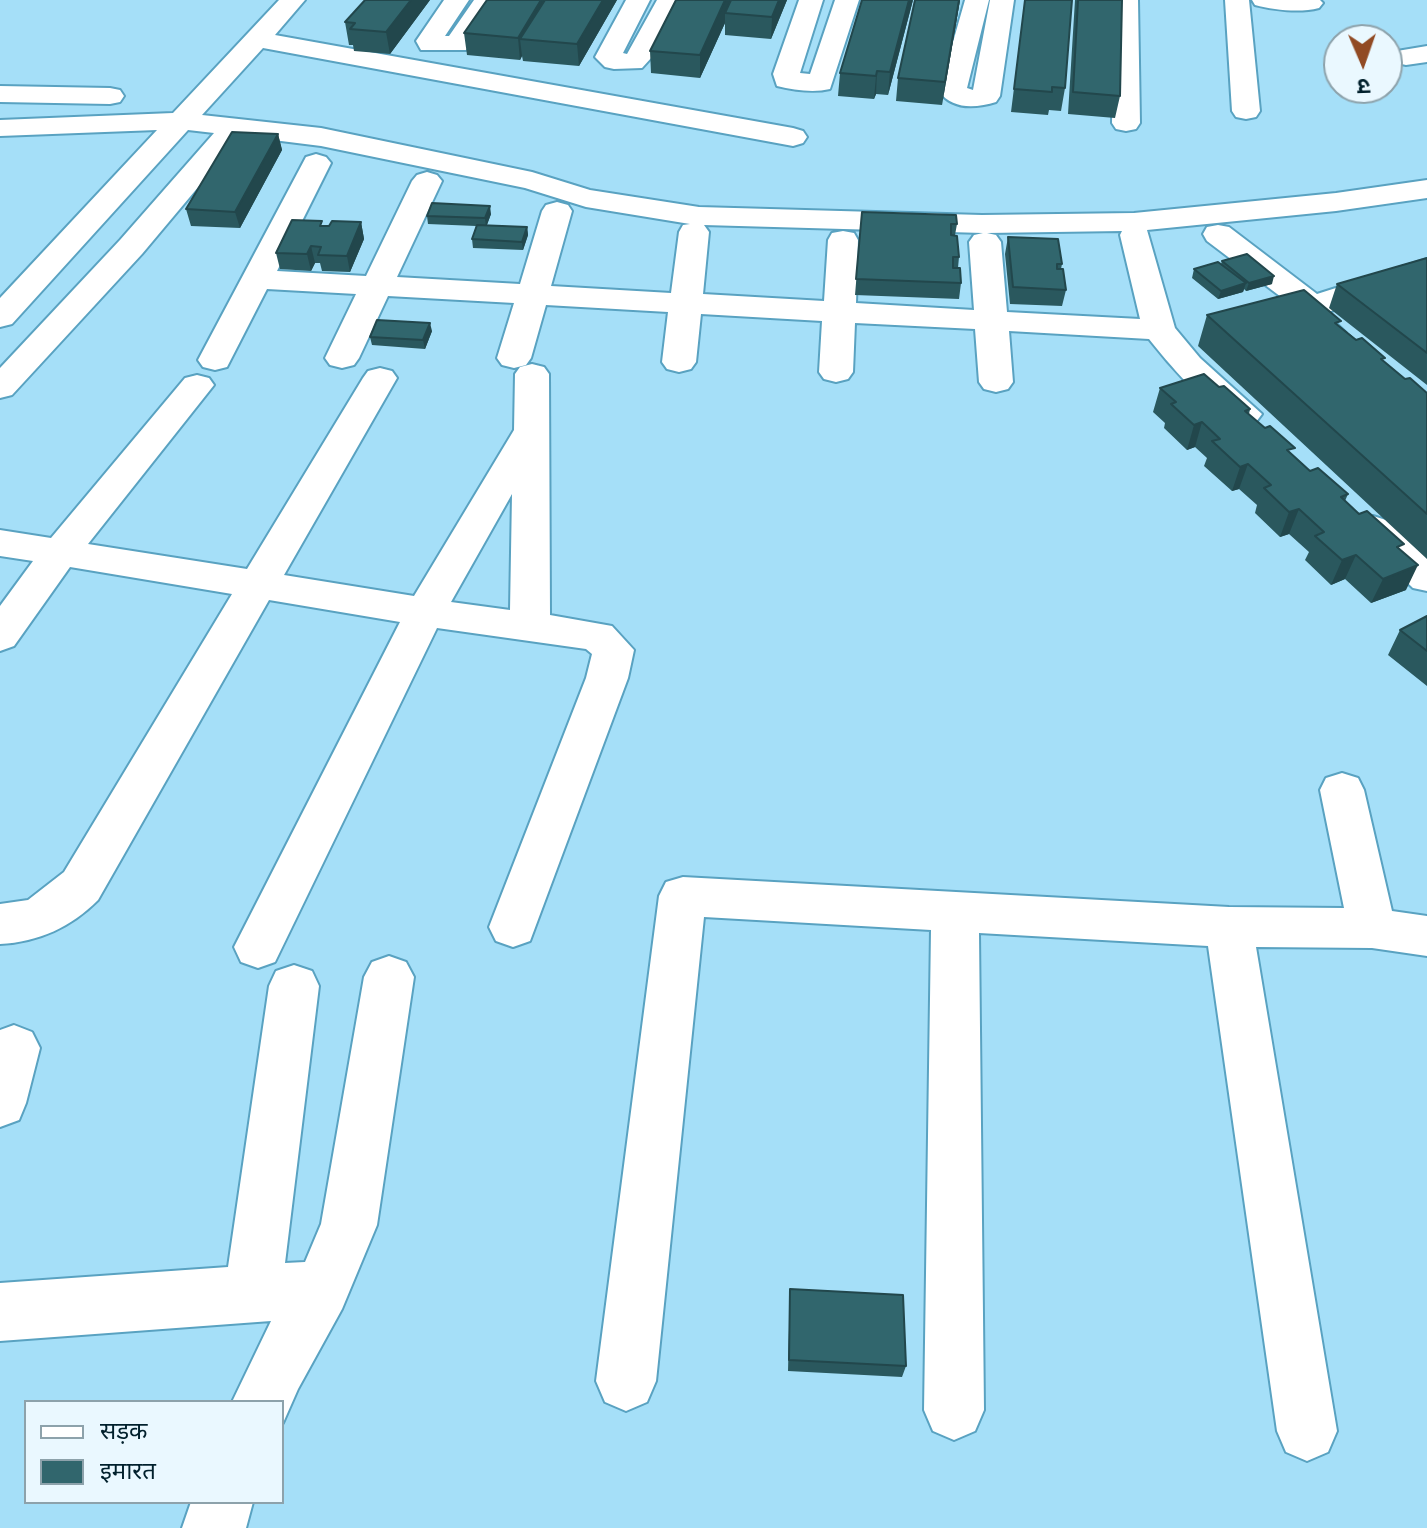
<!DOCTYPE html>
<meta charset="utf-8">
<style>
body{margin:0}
#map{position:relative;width:1427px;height:1528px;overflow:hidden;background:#a5dff8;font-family:"Zilla Slab","Noto Sans Devanagari",serif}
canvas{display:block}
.legend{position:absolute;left:24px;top:1400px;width:260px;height:104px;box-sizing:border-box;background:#eaf8ff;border:2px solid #8da2ab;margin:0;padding:10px 14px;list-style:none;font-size:24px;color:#01202c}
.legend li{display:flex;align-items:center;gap:16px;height:40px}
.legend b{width:40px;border:2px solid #8da2ab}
.north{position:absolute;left:1323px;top:24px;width:80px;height:80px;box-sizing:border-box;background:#eaf8ff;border:2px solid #8da2ab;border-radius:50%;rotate:178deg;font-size:22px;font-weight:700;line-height:32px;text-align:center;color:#01202c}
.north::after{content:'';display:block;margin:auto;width:28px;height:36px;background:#914a24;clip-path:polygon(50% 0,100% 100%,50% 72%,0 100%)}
</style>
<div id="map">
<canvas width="1427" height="1528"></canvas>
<ul class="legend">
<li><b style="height:10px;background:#fff"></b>सड़क</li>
<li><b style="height:22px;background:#31666d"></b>इमारत</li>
</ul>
<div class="north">उ</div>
</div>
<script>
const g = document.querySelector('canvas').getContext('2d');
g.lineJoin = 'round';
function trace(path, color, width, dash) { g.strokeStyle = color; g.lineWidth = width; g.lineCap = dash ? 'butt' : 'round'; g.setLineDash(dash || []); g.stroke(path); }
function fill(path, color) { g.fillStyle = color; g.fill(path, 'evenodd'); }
const minor = new Path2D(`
 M279 0H305L275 35 793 128 803 131 807 137 803 143 793 146 263 48 202 115 321 128 532 172 590 190 699 207 982 215 1134 213 1336 193 1427 180V198L1336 211 1147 230 1175 328 1200 358 1262 414 1256 422C1248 424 1240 426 1231 422 1207 408 1167 362 1149 339L1009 331 1013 382 1008 389 996 392 984 389 979 382 975 329 855 323 853 372 848 379 836 382 824 379 819 372 822 321 701 314 696 362 691 369 679 372 667 369 662 362 668 312 546 305 531 358 526 365 514 368 502 365 497 358 514 303 388 296 359 358 354 365 342 368 330 365 325 358 356 294 267 289 227 367 215 370 203 367 198 360 306 157 316 154 326 157 331 163 277 271 366 276 412 181 417 175 427 172 437 175 442 181 397 277 520 284 542 211 546 205 557 202 568 205 572 211 551 286 671 293 679 232 683 225 690 224 586 207 525 188 321 146 241 136 142 254 12 395 0 398V368L120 240 214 133 188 130 12 324 0 327V298L157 130 0 136V120L173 113ZM704 225 983 233 974 235 969 242 974 310 856 303 858 240 854 233 843 231 832 233 828 240 824 301 703 294 709 232ZM1122 231 1120 235 1140 319 1007 312 1001 242 996 235 987 233Z
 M444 0H469L445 36H449L474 0H498L466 50H421L416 41Z
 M626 0H650L623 53 627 54 657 0H681L652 57 642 68 614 69 605 67 595 57Z
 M799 0H823L800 73 810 74 835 0H859L830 89C813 93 794 90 777 86L773 74Z
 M965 0H989L967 88 973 90 990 0H1014L1000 96 996 102C976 108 952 110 939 91Z
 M1114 0H1138L1140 123 1136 129 1126 131 1116 129 1112 123Z
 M1225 0H1249L1260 111 1256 117 1246 119 1236 117 1232 111Z
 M1252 0H1320L1323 3 1319 8C1300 13 1274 10 1255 5Z
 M1427 46V62L1406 65 1397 63 1393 57 1397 51Z
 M0 86 110 88 120 90 124 96 120 102 110 104 0 102Z
 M1218 225 1229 227 1317 294 1427 259V279L1325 313 1346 333 1341 340C1318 346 1296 328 1284 310L1289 303 1207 241 1203 234 1207 227Z
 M532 364 544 367 549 374 550 615 612 626 634 650 628 678 530 941 513 947 496 941 489 927 586 678 592 654 586 649 437 628 275 962 258 968 241 962 234 947 400 622 269 600 98 900C71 927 39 942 0 944V904L28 900 64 872 232 594 70 567 14 646 0 651V606L33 561 0 556V530L51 538 185 378 197 375 209 378 214 385 88 544 247 569 363 378 368 371 380 368 392 371 397 378 284 575 414 596 514 430 515 374 520 367ZM512 494 510 610 451 602Z
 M1373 516 1386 520 1427 556V591L1413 588 1360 538 1354 529 1360 520Z
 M1342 773 1358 778 1364 790 1392 911 1427 916V956L1372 948 1256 947 1337 1431 1328 1452 1307 1461 1286 1452 1277 1431 1208 946 979 933 984 1410 975 1431 954 1440 933 1431 924 1410 931 930 704 917 656 1381 647 1402 626 1411 605 1402 596 1381 659 896 666 882 683 877 1229 907 1344 908 1320 790 1326 778Z
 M389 956 406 962 414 977 377 1225 342 1309 298 1389 283 1423 282 1402H232L271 1321 0 1341V1283L228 1267 269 986 276 971 294 965 312 971 319 986 285 1263 305 1262 321 1224 364 977 372 962Z
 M14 1025 32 1032 40 1048 26 1103 19 1120 0 1127V1030Z
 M191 1502H253L246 1528H182Z`);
const wall = new Path2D(`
 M430 0 390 54 354 51 353 45H349L345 22Z
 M617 0 579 66 523 61 522 56 520 60 467 55 464 33Z
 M676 0H787L771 39 725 35V23L700 78 651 73 650 51Z
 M913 0 888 95 876 94 874 99 838 96 840 73Z
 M960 0 942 105 896 101 898 78Z
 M1025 0H1072L1065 88 1061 111 1049 110 1048 115 1011 112Z
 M1075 0H1122L1120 96 1115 118 1068 114Z
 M278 134 282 150 240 228 191 226 186 209Z
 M862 212 957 224 955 235 959 257 958 268 961 283 959 299 855 295Z
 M491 214 487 225 527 227 528 235 523 250 473 248 472 239 476 226 428 224 427 216Z
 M361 222 364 239 350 272 322 271 320 263H315L311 271 280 269 276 253 324 226Z
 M1008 237 1062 264 1061 269 1066 290 1062 306 1010 304 1005 254Z
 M1427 258V385L1329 308 1337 284Z
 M1222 261 1272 284 1246 291 1244 289 1243 292 1218 299 1192 278 1194 269 1221 264Z
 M1207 315 1340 326 1405 379 1427 393V559L1198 346Z
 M432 331 425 349 372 345 370 337Z
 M1219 387 1250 409 1249 414 1310 471 1348 494 1345 501 1401 550 1406 590 1371 603 1345 579 1331 585 1305 560 1309 552 1289 534 1280 537 1255 513 1257 505 1239 489 1232 491 1204 466 1207 458 1195 447 1187 450 1164 428 1165 423 1153 412 1160 388Z
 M1427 616V686L1388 655 1400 630Z
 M790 1289 906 1366 902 1377 788 1371Z`);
const shadedWall = new Path2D(`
 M411 0H430L390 54 386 32Z
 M541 0H557L520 39 522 56 520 60 518 38Z
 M603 0H617L579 66 577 44Z
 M725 0H735L725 13V23L700 78V55Z
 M779 0H787L771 39 772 17Z
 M909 0H913L888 95 890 72Z
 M959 0H960L942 105 945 82Z
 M877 71 876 94 874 99 876 76Z
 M278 134 282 150 240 228 235 212Z
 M490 206 491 214 486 227 485 218Z
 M361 222 364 239 350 272 347 256Z
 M527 227 528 235 523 250 522 242Z
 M311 246 315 263 311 271 307 254Z
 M1274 276 1272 284 1246 291 1249 283Z
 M1246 283 1243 292 1218 299 1221 291Z
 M430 323 432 331 425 349 423 340Z
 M1202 422 1195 447 1187 450 1194 425Z
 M1248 464 1239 489 1232 491 1240 467Z
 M1299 509 1289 534 1280 537 1289 512Z
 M1356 555 1345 579 1331 585 1342 560Z
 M1418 565 1406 590 1371 603 1383 579Z`);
const building = new Path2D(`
 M365 0H411L386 32 350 29 355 23 345 22Z
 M487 0H541L518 38 464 33Z
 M545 0H603L577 44 520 39Z
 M676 0H725L700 55 650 51Z
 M731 0H779L772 17 725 13Z
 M862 0H909L890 72 877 71 876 76 840 73Z
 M915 0H959L945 82 898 78Z
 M1025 0H1072L1065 88 1052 87V92L1014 89Z
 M1078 0H1122L1120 96 1073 92Z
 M232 132 278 134 235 212 186 209Z
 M432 203 490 206 485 218 427 216Z
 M862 212 956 215 957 224H951V235L957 236 959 257H953V268H960L961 283 856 279Z
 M292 220 322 221 320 226H329L332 221 361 222 347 256 318 255 321 247 311 246 307 254 276 253Z
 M477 225 527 227 522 242 472 239Z
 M1008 237 1058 239 1062 264H1057V269H1063L1066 290 1013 287Z
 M1247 254 1274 276 1249 283 1222 261Z
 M1427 258V353L1337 284Z
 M1218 262 1246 283 1221 291 1194 269Z
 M1304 290 1341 321 1335 323 1356 340 1362 338 1385 358 1381 359 1405 379 1410 378 1427 393V514L1207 315Z
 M377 320 430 323 423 340 370 337Z
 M1204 374 1219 387 1224 386 1250 409 1245 411 1265 428 1270 426 1295 448 1287 450 1310 471 1318 468 1348 494 1341 497 1359 514 1367 511 1404 544 1397 547 1418 565 1383 579 1356 555 1342 560 1315 536 1324 532 1299 509 1289 512 1264 488 1271 485 1248 464 1240 467 1212 441 1220 439 1202 422 1194 425 1171 404 1176 402 1160 388Z
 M1427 616V651L1400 630Z
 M790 1289 903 1295 906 1366 789 1360Z`);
trace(minor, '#59a2c1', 4);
fill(minor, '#fff');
fill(wall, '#2a585e');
fill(shadedWall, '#22474c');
fill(building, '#31666d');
trace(building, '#22474c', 2);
</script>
